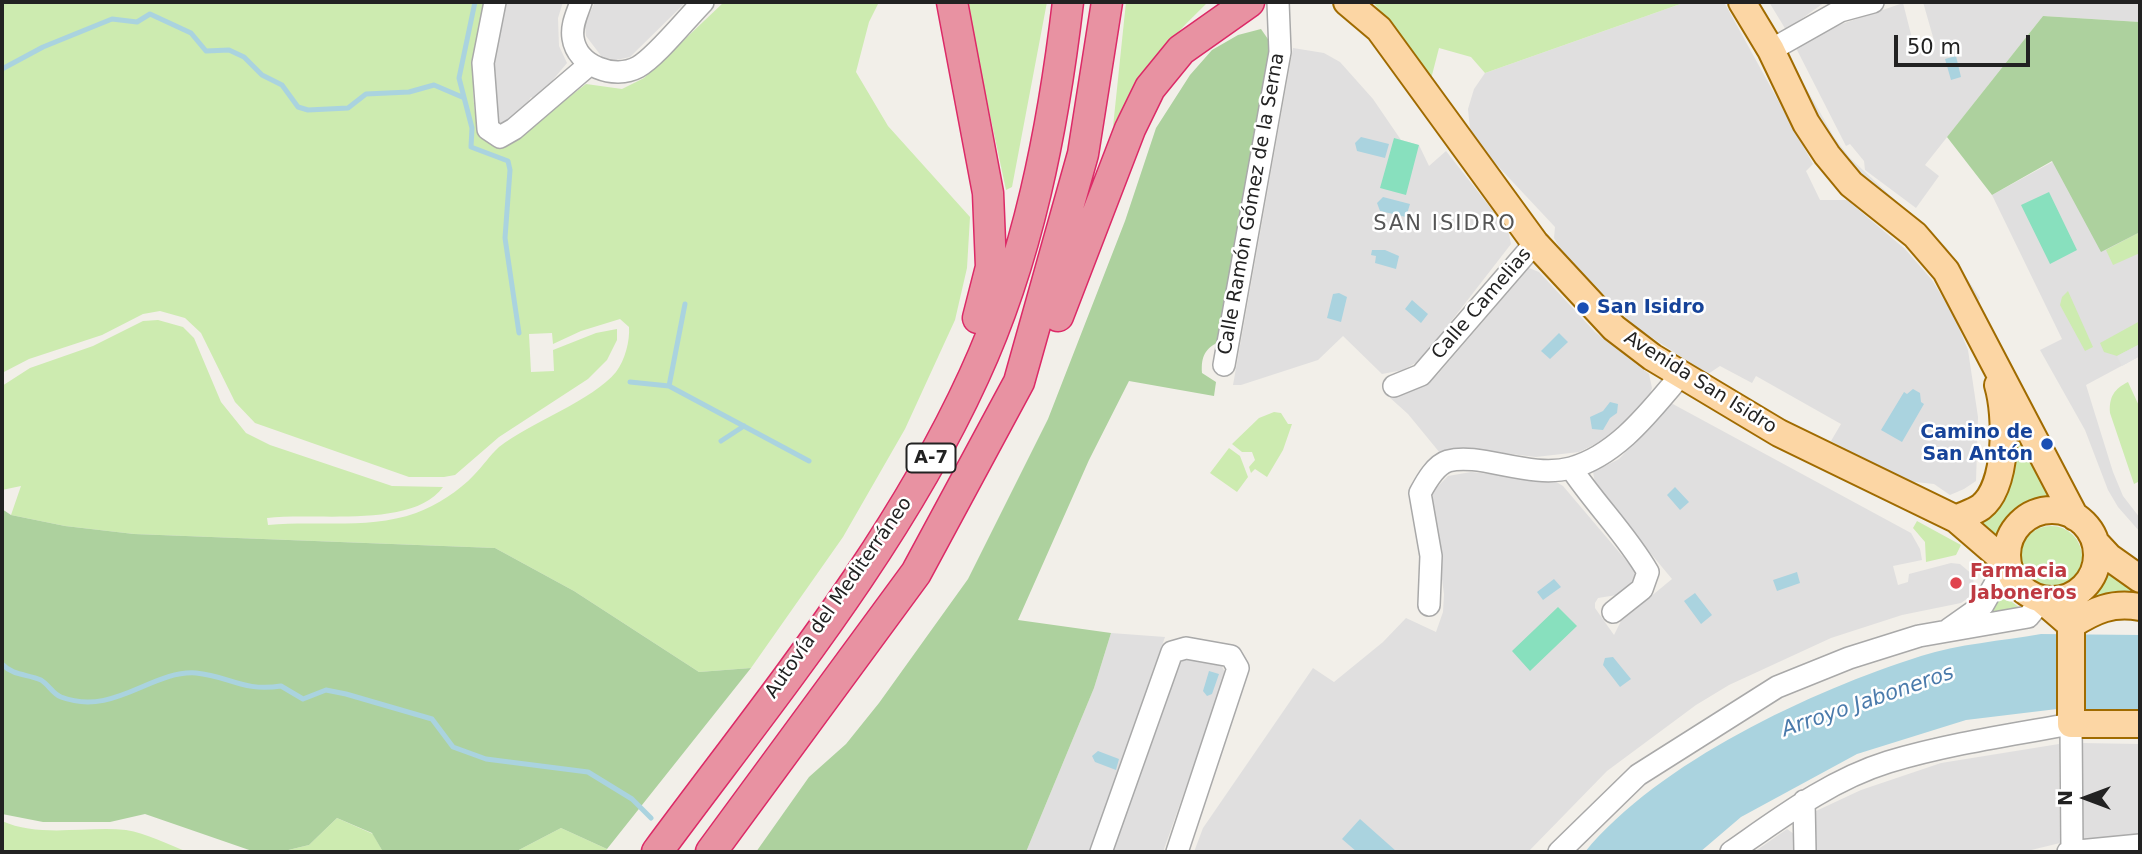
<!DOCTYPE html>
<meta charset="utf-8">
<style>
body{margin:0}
#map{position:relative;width:2142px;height:854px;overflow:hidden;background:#f2efe9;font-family:"DejaVu Sans",sans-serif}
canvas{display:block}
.frame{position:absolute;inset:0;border:4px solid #222;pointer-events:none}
.north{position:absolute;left:2051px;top:763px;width:70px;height:70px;-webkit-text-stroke:5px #fff;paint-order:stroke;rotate:270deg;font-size:19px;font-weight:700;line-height:28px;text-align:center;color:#222}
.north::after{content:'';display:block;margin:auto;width:24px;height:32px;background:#222;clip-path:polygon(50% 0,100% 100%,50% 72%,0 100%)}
.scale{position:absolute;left:1894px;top:35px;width:136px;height:32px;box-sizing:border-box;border:4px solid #222;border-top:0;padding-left:9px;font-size:21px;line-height:24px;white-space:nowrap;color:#222;-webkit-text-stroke:5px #fff;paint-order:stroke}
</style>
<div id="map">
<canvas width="2142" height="854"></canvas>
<div class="frame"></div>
<div class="north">N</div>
<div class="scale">50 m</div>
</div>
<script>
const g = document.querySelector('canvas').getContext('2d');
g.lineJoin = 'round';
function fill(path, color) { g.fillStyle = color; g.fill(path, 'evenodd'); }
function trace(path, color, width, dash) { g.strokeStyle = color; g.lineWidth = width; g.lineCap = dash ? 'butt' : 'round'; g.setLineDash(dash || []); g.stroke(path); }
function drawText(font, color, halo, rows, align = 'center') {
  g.font = font + ' "DejaVu Sans",sans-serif'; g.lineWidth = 5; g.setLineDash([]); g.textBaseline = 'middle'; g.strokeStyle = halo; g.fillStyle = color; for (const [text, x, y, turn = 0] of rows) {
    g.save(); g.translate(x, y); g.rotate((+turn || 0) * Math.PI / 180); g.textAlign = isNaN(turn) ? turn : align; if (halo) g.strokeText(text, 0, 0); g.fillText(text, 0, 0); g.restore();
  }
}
const residential = new Path2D(`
 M503 2H563L558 18 559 46 567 63 536 100 531 97 523 110 500 126 495 123 492 46Z
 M595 2H686L630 57 616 60 602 57 586 36 585 23Z
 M1686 2H1724L1813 164 1806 171 1820 200H1847L1905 249 1932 280 1954 316 1968 350 1978 417 1976 481 1964 489 1950 495 1934 484 1906 481 1831 441 1841 424 1756 376 1752 383 1720 366 1708 374 1634 326 1561 250 1554 238 1555 227 1480 147 1470 129 1468 109 1474 89 1485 73Z
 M1769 2H1825L1786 30Z
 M1923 2H2140V22L2043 16 1925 165 1939 176 1916 208 1865 170 1864 161 1850 144 1846 146 1796 48 1833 27 1903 3 1915 50 1935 44Z
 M1293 48 1324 53 1340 62 1373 99 1401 140 1419 145 1429 166 1446 151 1508 230 1511 244 1432 346 1419 361 1403 370 1382 374 1343 336 1318 360 1241 385H1233Z
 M2140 114V356L2086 385 2113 472 2123 496 2140 518V532L2118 507 2108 490 2085 430 2040 350 2062 339 1992 195Z
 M1529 268 1539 272 1595 332 1649 374 1652 388 1649 396 1608 438 1579 452 1536 457 1469 449 1440 453 1408 414 1388 396 1423 386 1438 374Z
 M1671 403 1911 533 1920 549 1922 560 1893 566 1898 585 1908 582 1909 574 1951 563 1960 564 1973 575 1974 588 1968 598 1961 603 1902 615 1831 638 1729 685 1696 705 1607 771 1528 852H1194L1203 828 1313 668 1334 682 1383 642 1406 618 1436 632 1443 612 1444 594 1431 501 1434 490 1448 476 1471 472 1553 480 1563 486 1636 572 1635 580 1627 588 1617 595 1598 598 1595 603V608L1614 635 1621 621 1672 579 1596 488 1593 472 1619 459Z
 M1111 633 1165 637 1089 852H1026L1094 688Z
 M1186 659 1221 665 1226 674 1163 852H1111L1176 665Z
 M2081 743 2140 744V835L2081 841Z
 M2059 744 2060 843 2023 852H1816V811L1861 790 1941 763Z
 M1787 829 1794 834V852H1754Z`);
const grass = new Path2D(`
 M2 2H487C477 46 466 89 480 134L514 139 586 84 622 89 644 78 724 2H879L869 22 856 72 888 126 970 217 967 268 955 320 905 429 843 537 751 668 699 672 574 591 495 548 134 534 65 526 11 515 21 486 2 490V386L30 368 93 346 143 321 158 320 183 327 194 338 221 402 246 433 270 445 392 486 443 487C413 529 315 512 267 518L268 525C318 520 368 530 416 513 437 505 459 491 474 475 483 466 490 455 499 447 530 423 593 400 616 372 625 360 630 341 629 327L620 319 581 331 553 344 552 333 529 334 531 372 554 371 553 350 596 333 617 329V340L607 360 588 379 499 437 455 475 444 477H409L255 423 235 402 201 333 185 318 160 311 143 314 102 335 29 359 2 373Z
 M966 2H1047L1012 187 1006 190Z
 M1126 2H1208C1167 42 1138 74 1113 127Z
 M1373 2H1686L1485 73 1471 57 1439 48 1431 79Z
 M2140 232V253L2113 265 2106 250Z
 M2068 291 2093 347 2085 351 2060 305 2062 297Z
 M2140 321V344L2117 356 2104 352 2100 343Z
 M2128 382 2140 408V481L2134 484 2110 413C2109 397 2114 389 2128 382Z
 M1274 412 1281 413 1288 424H1292L1283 450 1267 477 1255 469 1251 473 1249 467 1255 460 1252 452H1242L1232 444 1259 418Z
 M2013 436 2018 437 2051 501 2049 506C2028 510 2014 519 2003 538L1997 539 1984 525 1982 512Z
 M1229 448 1240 456 1248 477 1237 492 1210 473Z
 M1917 521 1961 545 1956 555 1926 562 1925 542 1913 528Z
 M2020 557a31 31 0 1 1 62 0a31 31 0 1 1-62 0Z
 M2107 569 2140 591V596L2076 609 2099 588Z
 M2004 596 2020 608 1990 616 1989 609Z
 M337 818 373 834 383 852H280L309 845Z
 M2 821C39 838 86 826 126 830 146 833 169 845 188 852H2Z
 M561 828 607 849 605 852H515Z`);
const forest = new Path2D(`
 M2043 16 2140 22V232L2101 252 2052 161 1992 195 1947 137Z
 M1261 29 1272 45 1221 341C1205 348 1201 356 1202 373L1216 382 1214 396 1129 381 1089 460 1018 620 1111 633 1094 688 1026 852H756L809 777 846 744 879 703 968 579 1048 419 1125 221 1156 128 1190 75 1212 50 1238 35Z
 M2 509 11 515 65 526 134 534 495 548 574 591 699 672 751 668 607 849 561 828 515 852H383L372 833 337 818 309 845 280 852H255L145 814 110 822H43L2 814Z`);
const pitch = new Path2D(`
 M1394 138 1419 145 1406 195 1380 188Z
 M2049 192 2077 250 2050 264 2021 205Z
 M1558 607 1577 626 1530 671 1512 651Z`);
const parking = new Path2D(`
 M1796 70 1834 137 1850 158 1946 247 1980 298 1977 304 1830 140 1792 76Z
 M2140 344V356L2122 366 2117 356Z`);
const water = new Path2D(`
 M1956 56 1961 77 1951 80 1945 59Z
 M1361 137 1389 144 1385 158 1357 151 1355 143Z
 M1383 197 1410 204 1406 217 1380 211 1377 203Z
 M1372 250H1385L1399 256 1396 269 1375 263 1376 256 1371 255Z
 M1339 293 1347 297 1341 322 1327 318 1333 294Z
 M1412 300 1428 314 1421 323 1405 309Z
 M1559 333 1568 342 1550 359 1541 351Z
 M1913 389 1920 393 1921 402 1924 404 1902 442 1881 430 1904 392 1907 394Z
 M1610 402 1618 404 1617 413 1610 418 1603 430 1592 429 1590 417 1603 411Z
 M1675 487 1689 502 1680 510 1667 495Z
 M1797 572 1800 583 1777 591 1773 580Z
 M1554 579 1561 587 1543 600 1537 592Z
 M1695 593 1712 615 1701 624 1684 601Z
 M2041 634 2140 635V709H2057L1966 720 1857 754 1741 817 1700 852H1585C1659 762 1811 691 1921 656 1958 644 2002 641 2041 634Z
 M1613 657 1631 679 1620 687 1603 665 1605 658Z
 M1209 671 1219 674 1212 694 1207 696 1203 691Z
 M1098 751 1119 759 1116 770 1095 762 1092 756Z
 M1360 819 1396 851 1395 852H1357L1342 839Z`);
const stream = new Path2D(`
 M475 2 459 78 472 128 471 147 508 161 510 170 505 238 519 333
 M2 69 43 47 112 19 137 22 150 14 191 33 206 51 229 50 244 57 262 75 282 85 298 107 308 110 348 108 366 94 409 92 434 85 462 97
 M630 382 669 386 809 461
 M669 386 685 304
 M721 441 744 426
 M2 664C13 676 28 674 41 680 49 685 53 694 61 697 114 717 151 670 196 673 229 676 243 692 281 686L303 699 326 690 346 694 432 719 453 747 486 759 588 772 632 799 651 818`);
const minor = new Path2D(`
 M495 2 483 63 488 129 500 137 514 129 590 64
 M581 2C577 14 571 25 573 38 577 66 614 80 638 67 656 57 687 18 703 2
 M1771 50 1840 11 1873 2
 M1224 365 1280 52 1278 2
 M1394 386 1421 375 1535 243
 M1571 468C1595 504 1626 534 1648 572L1642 589 1613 612
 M1429 605 1431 556 1420 493C1426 482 1435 465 1448 461 1480 452 1529 479 1571 468 1618 455 1651 410 1681 375
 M1949 629 1983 605 2007 563
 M1804 801 1805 852
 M1101 852 1172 652 1186 648 1231 656 1238 668 1177 852
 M1559 852 1638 775 1777 687 1849 658 1919 636 2028 617 2042 600
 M1731 852C1780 818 1830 780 1888 762 1948 744 2010 735 2071 724L2072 852
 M2068 852 2140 845`);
const major = new Path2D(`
 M1347 2 1379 29 1535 243 1614 328 1652 357 1779 433 1956 519 2007 563
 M1742 2 1771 50 1806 123 1827 155 1851 184 1915 235 1946 271 2075 517
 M2007 555a45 45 0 1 1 90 0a45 45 0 1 1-90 0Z
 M1956 519C1964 515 1974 512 1981 507 2008 486 2007 415 1998 385
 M2096 543 2109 557 2140 579
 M2042 600 2071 625V724H2140
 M2071 625C2095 610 2112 602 2140 607`);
const highway = new Path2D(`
 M952 2 988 193 991 267 978 318
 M1058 316 1130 129 1150 88 1181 50 1249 2
 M657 852C770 699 895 549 974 376 1028 259 1053 129 1068 2
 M711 852 916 573 1019 382 1083 154 1107 2`);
const markers = [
 [1583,308,7,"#1a4fb4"],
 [2047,444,7,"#1a4fb4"],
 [1956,583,7,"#e0444e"]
];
const shields = [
 [931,458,49]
];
const shieldNames = [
 ["A-7",931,458]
];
const streetNames = [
 ["Calle Ramón Gómez de la Serna",1252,204,-80],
 ["Calle Camelias",1482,304,-49],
 ["Avenida San Isidro",1700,383,32],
 ["Autovía del Mediterráneo",839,598,-55]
];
const transitNames = [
 ["San Isidro",1597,308],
 ["Camino de",2033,433,"right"],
 ["San Antón",2033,455,"right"]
];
const healthNames = [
 ["Farmacia",1970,572],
 ["Jaboneros",1970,594]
];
const neighbourhoodNames = [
 ["SAN ISIDRO",1445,225]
];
const waterNames = [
 ["Arroyo Jaboneros",1868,702,-19]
];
fill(residential, '#e0dfdf');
fill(grass, '#cdebb0');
fill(forest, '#add19e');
fill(pitch, '#88e0be');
fill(parking, '#e2e2e2');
fill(water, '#aad3df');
trace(stream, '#aad3df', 5);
trace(minor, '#a9a9a9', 24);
trace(major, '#a06b00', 30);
trace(highway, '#dc2a67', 33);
trace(minor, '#fff', 21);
trace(major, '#fcd6a4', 26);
trace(highway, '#e892a2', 30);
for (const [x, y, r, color] of markers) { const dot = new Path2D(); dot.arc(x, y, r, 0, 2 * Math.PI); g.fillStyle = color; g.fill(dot); trace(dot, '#fff', 2.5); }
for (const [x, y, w] of shields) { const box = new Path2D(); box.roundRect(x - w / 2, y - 14.5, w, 29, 5); g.fillStyle = '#fff'; g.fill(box); trace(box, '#222', 2); }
drawText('bold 18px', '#222', null, shieldNames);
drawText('19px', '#222', '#fff', streetNames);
drawText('bold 19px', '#164399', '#fff', transitNames, 'left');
drawText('bold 19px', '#be3a42', '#fff', healthNames, 'left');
g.letterSpacing = '2px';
drawText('21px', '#555', '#fff', neighbourhoodNames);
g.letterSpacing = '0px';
drawText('italic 21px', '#4a7aab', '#fff', waterNames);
</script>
